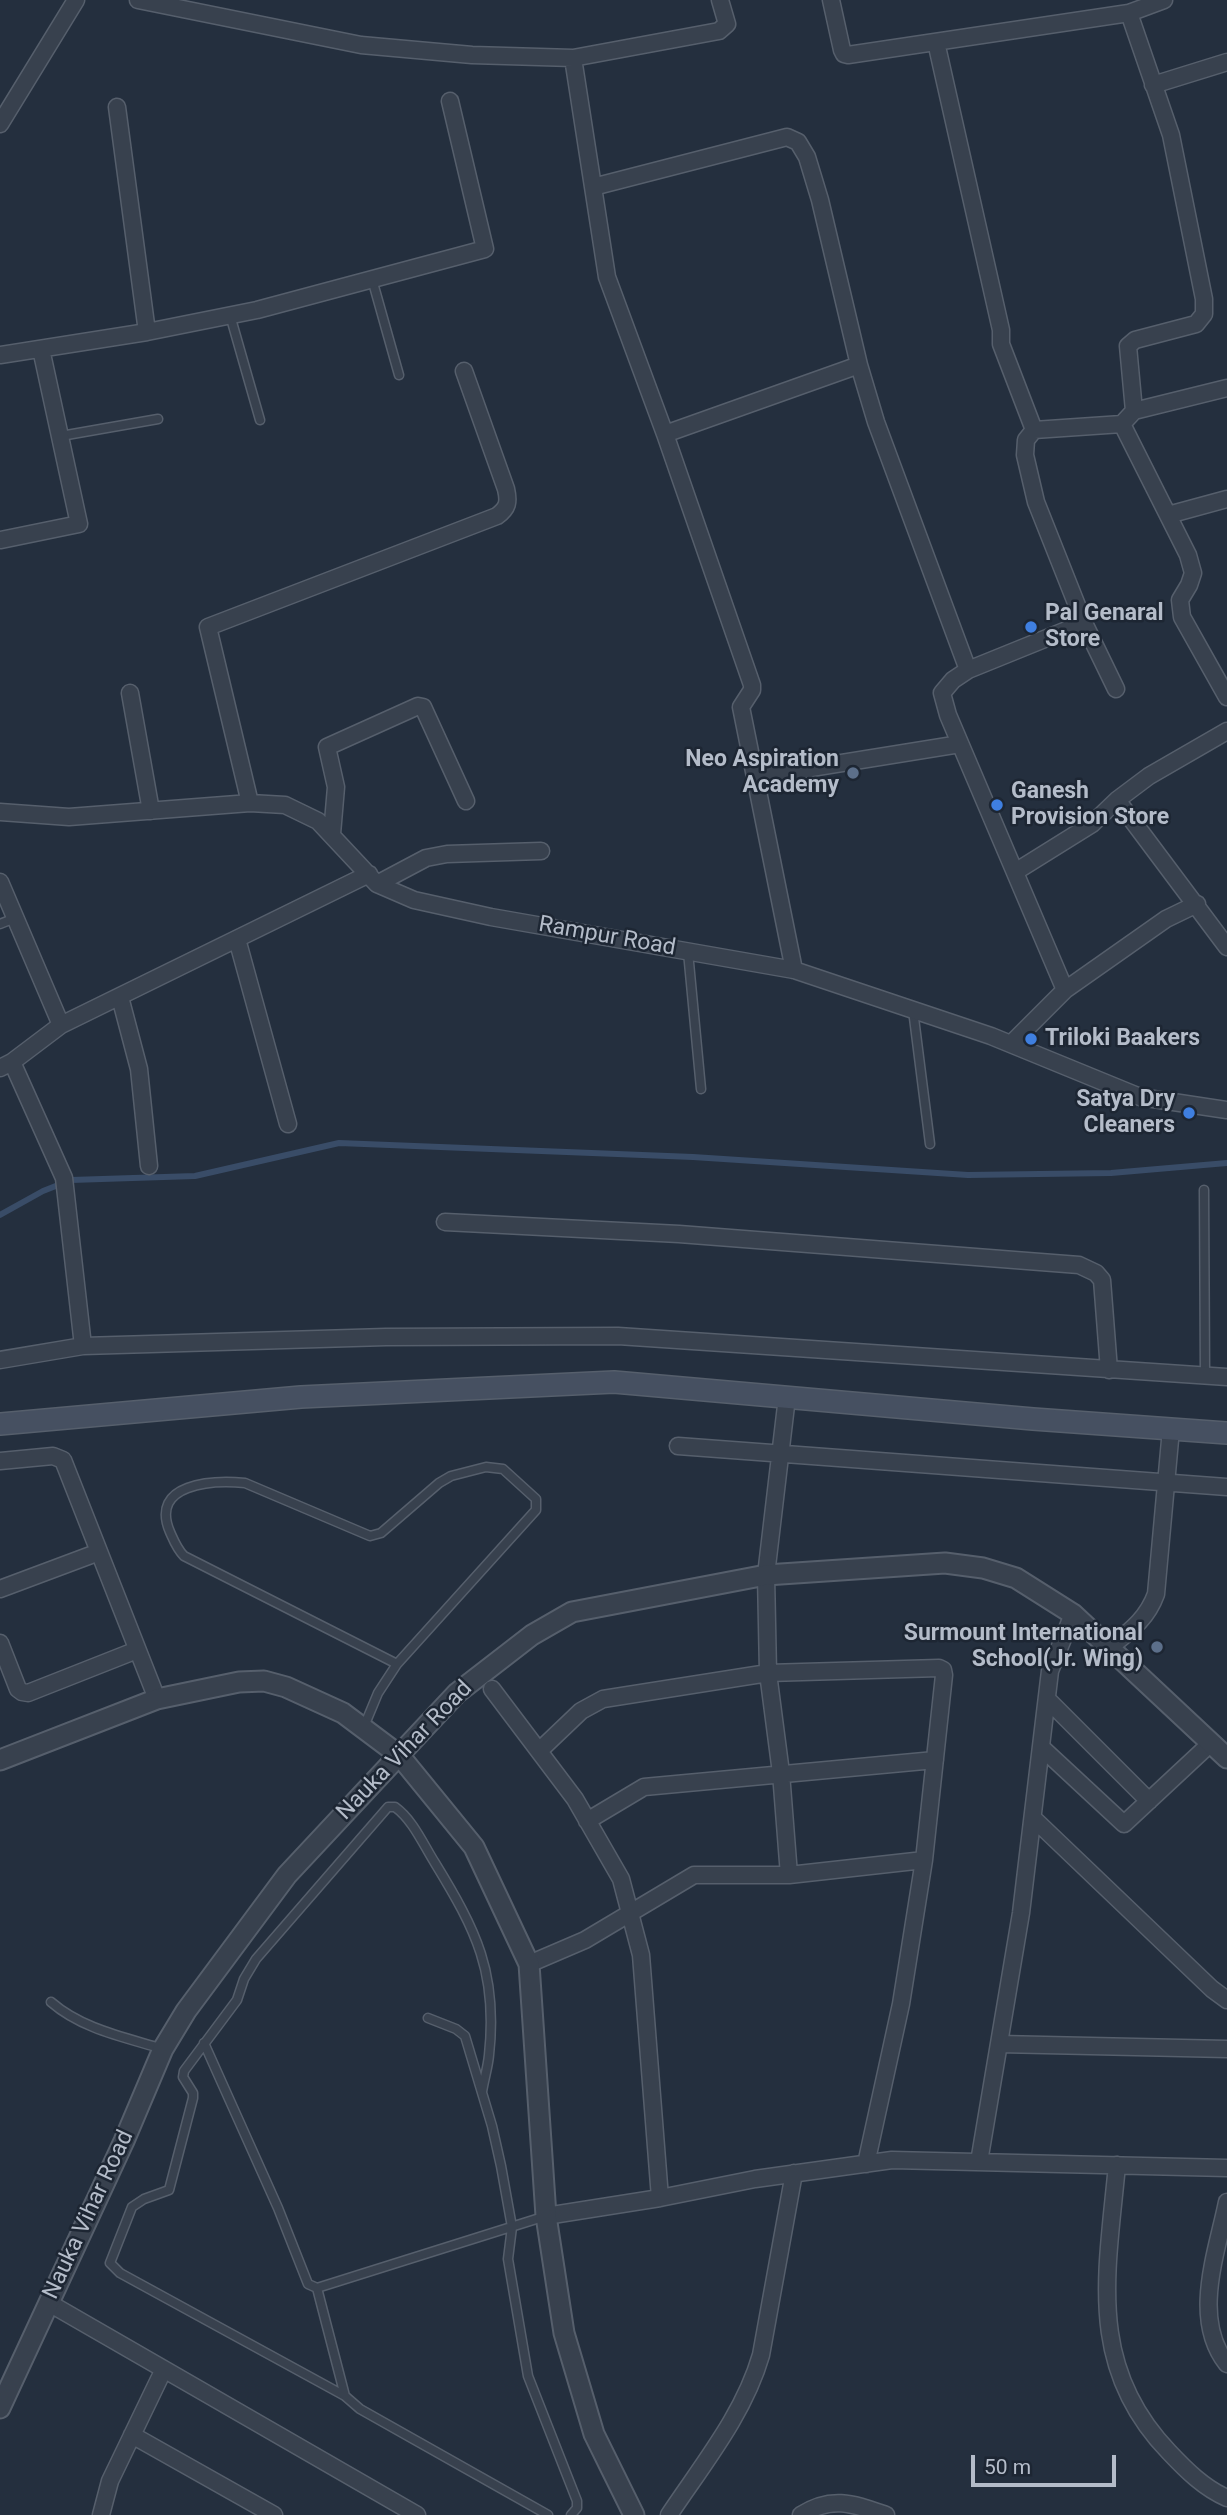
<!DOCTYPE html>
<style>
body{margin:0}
#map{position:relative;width:1227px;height:2515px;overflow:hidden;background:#242f3e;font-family:Roboto,sans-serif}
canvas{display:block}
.scale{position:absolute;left:971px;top:2455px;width:145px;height:32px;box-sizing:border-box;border:4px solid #b4bcc9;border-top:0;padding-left:9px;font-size:21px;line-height:24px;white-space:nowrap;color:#b4bcc9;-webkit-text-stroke:5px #1d2633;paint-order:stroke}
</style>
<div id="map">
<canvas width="1227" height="2515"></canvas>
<div class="scale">50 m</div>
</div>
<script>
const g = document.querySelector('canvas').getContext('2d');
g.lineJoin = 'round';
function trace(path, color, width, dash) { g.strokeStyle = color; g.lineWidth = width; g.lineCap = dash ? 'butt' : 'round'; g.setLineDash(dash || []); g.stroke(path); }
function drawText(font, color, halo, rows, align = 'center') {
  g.font = font + ' Roboto,sans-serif'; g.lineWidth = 5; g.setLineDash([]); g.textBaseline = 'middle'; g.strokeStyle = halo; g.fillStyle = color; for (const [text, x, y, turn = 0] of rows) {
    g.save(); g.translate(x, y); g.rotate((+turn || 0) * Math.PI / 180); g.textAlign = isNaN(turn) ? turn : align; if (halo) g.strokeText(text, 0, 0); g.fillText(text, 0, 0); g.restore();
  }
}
const stream = new Path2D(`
 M0 1215 43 1191 71 1180 195 1176 339 1143 693 1157 968 1175 1111 1173 1227 1163`);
const service = new Path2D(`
 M372 279 399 375
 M230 315 260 420
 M61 436 158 419
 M0 924 15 918
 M688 952 701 1089
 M913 1010 930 1144
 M1204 1190 1205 1375
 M363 1729 378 1693 397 1664 536 1510V1499L503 1469 486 1467 451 1476 439 1483 381 1533 370 1536 245 1483C213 1480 149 1483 170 1532 174 1541 177 1549 184 1556L397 1664
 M51 2002C82 2029 124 2037 163 2049
 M428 2018 456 2029 465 2036 492 2126 501 2166 512 2227 508 2259 528 2376 577 2501V2508L571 2515
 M204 2043 278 2208 308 2284 317 2288 546 2216
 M317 2288 345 2396 360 2409 548 2515
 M345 2396 120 2273 110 2263 132 2207 144 2199 169 2190 193 2098V2093L183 2077 184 2071 237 2000 244 1979 256 1959 388 1807H395C413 1820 423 1844 435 1863 476 1930 498 1973 489 2055 488 2067 484 2079 482 2092`);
const minor = new Path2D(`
 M138 0 361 45 472 55 573 58
 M720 0 727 24 719 31 573 58 607 277 665 434 859 365 876 422 968 670 953 680 942 693 948 715 1065 990 1011 1044
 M831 0 842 50 844 54 848 55 1129 13 1164 0
 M936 42 1001 330V344L1034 430
 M1153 85 1227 62
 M117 107 147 332
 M0 124 76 0
 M593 187 787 137 798 142 807 157 820 200 859 365
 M0 355 147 332 257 310 485 249 450 101
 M1134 411 1227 388
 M1122 424 1188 555 1193 573 1189 585 1180 600 1182 617 1227 697
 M665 434 752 685V690L741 707 794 970
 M1168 515 1227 499
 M1 540 79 524 41 349
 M968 670 1084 623
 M1116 689 1084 623 1036 502 1025 455 1026 440 1034 430 1122 424 1134 411 1128 346 1135 340 1196 324 1204 314V299L1171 135 1129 13
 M130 693 151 811
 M755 777 960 744
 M1117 800 1227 947
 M250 803 208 627 497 516C508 508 509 502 506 489L464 371
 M0 812 69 817 250 803 285 805 318 821 377 884 414 900 491 917 794 970 991 1036 1140 1097 1227 1110
 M332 834 336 787 327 747 418 706 423 707 466 801
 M1015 872 1092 824 1117 800 1149 776 1227 731
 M0 882 61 1025
 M377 884 426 858 447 854 541 851
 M237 939 288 1124
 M1065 990 1166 919 1197 904
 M120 997 139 1069 149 1166
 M12 1062 64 1178 83 1346
 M0 1068 12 1062 61 1025 369 874
 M445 1222 679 1234 1079 1265 1096 1273 1102 1280 1109 1370
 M0 1360 83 1346 386 1337 618 1336 1227 1377
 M787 1397 766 1575 768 1673 781 1773 789 1875
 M678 1446 1227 1487
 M0 1461 53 1456 63 1460 157 1699
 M0 1589 99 1552
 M0 1643 18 1689 22 1692 28 1693 137 1650
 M1109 1648C1130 1631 1147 1619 1156 1594L1171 1429
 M492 1689 575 1799 621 1879 641 1955 660 2198
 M1047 1699 1149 1801
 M1041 1747 1124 1824 1211 1743
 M539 1751 581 1711 603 1699 768 1673 939 1668 943 1670 944 1675 924 1860
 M1033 1818 1212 1989 1227 2000
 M587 1821 644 1787 935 1760
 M529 1964 585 1940 694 1875H789L924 1860 901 2004 866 2164
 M999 2044 1227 2049
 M979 2162 1021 1913 1050 1671 1073 1614
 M1117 2165C1107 2273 1086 2366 1169 2452 1186 2470 1204 2488 1227 2498
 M1227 2202C1217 2252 1191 2319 1227 2364
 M546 2216 660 2198 755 2179 892 2160 1227 2168
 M49 2303 417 2515
 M132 2435 274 2515
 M101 2515 110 2481 163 2371
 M669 2515C703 2464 744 2414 761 2355L794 2173
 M801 2515C832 2495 854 2504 886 2515`);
const tertiary = new Path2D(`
 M0 1760 157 1699 239 1682 264 1681 286 1687 343 1713 399 1755 474 1847 529 1964 546 2216 564 2333 594 2434 634 2515
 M0 2408 124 2141 163 2049 186 2011 287 1875 457 1693 532 1635 572 1612 766 1575 945 1563 983 1568 1016 1578 1073 1614 1227 1758`);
const secondary = new Path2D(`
 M0 1424 301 1397 614 1382 1033 1419 1227 1433`);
const markers = [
 [1031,627,7,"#3f7fe0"],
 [853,773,7,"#5c6f8a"],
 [997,805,7,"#3f7fe0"],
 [1031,1039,7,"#3f7fe0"],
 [1189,1113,7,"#3f7fe0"],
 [1157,1647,7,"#5c6f8a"]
];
const poiNames = [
 ["Pal Genaral",1045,614],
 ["Store",1045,640],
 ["Neo Aspiration",839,760,"right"],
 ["Academy",839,786,"right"],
 ["Ganesh",1011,792],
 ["Provision Store",1011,818],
 ["Triloki Baakers",1045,1039],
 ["Satya Dry",1175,1100,"right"],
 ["Cleaners",1175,1126,"right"],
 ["Surmount International",1143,1634,"right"],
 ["School(Jr. Wing)",1143,1660,"right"]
];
const streetNames = [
 ["Rampur Road",607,937,10],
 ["Nauka Vihar Road",405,1751,-46],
 ["Nauka Vihar Road",89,2215,-65]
];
trace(stream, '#394c67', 6);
trace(service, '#565f6c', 11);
trace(minor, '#565f6c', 19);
trace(tertiary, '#565f6c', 23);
trace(secondary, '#565f6c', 24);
trace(service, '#38414e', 8);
trace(minor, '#38414e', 16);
trace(tertiary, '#38414e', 19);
trace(secondary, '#465061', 21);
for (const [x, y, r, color] of markers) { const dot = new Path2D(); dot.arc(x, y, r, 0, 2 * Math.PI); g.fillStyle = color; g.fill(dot); trace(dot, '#1d2633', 2.5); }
drawText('bold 23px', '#b4bcc9', '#1d2633', poiNames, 'left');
drawText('23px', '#b4bcc9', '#1d2633', streetNames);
</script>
